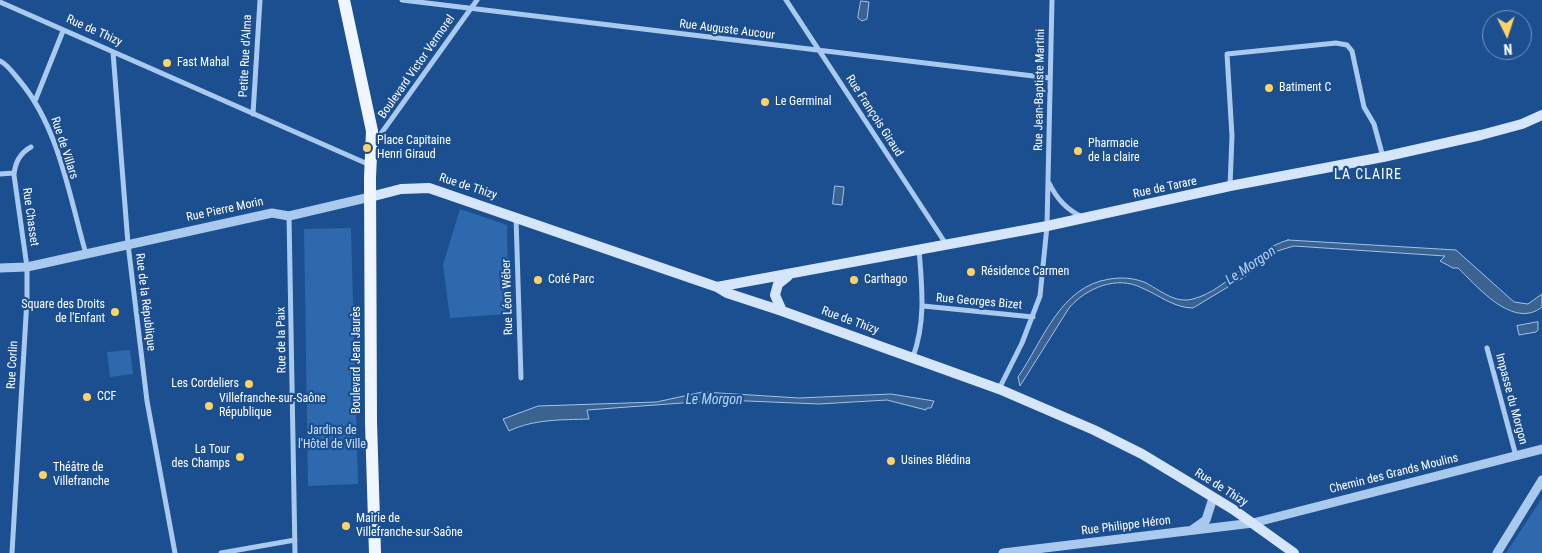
<!DOCTYPE html>
<meta charset="utf-8">
<style>
body{margin:0}
#map{position:relative;width:1542px;height:553px;overflow:hidden;background:#1b4f8f;font-family:"Roboto Condensed",sans-serif}
canvas{display:block}
.north{position:absolute;left:1482px;top:10px;width:50px;height:50px;box-sizing:border-box;background:#1b4f8f;border:1px solid #7695bc;border-radius:50%;rotate:176deg;font-size:14px;font-weight:700;line-height:20px;text-align:center;color:#fff}
.north::after{content:'';display:block;margin:auto;width:18px;height:22px;background:#ffd166;clip-path:polygon(50% 0,100% 100%,50% 72%,0 100%)}
</style>
<div id="map">
<canvas width="1542" height="553"></canvas>
<div class="north">N</div>
</div>
<script>
const g = document.querySelector('canvas').getContext('2d');
g.lineJoin = 'round';
function fill(path, color) { g.fillStyle = color; g.fill(path, 'evenodd'); }
function trace(path, color, width, dash) { g.strokeStyle = color; g.lineWidth = width; g.lineCap = dash ? 'butt' : 'round'; g.setLineDash(dash || []); g.stroke(path); }
function drawText(font, color, halo, rows, align = 'center') {
  g.font = font + ' "Roboto Condensed",sans-serif'; g.lineWidth = 4.5; g.setLineDash([]); g.textBaseline = 'middle'; g.strokeStyle = halo; g.fillStyle = color; for (const [text, x, y, turn = 0] of rows) {
    g.save(); g.translate(x, y); g.rotate((+turn || 0) * Math.PI / 180); g.textAlign = isNaN(turn) ? turn : align; if (halo) g.strokeText(text, 0, 0); g.fillText(text, 0, 0); g.restore();
  }
}
const green = new Path2D(`
 M460 209 507 225 508 314 450 318 443 265Z
 M351 228 358 484 308 486 304 229Z
 M130 350 133 374 110 377 107 352Z
 M1542 498V553H1506Z`);
const water = new Path2D(`
 M861 1 869 2 867 19 862 21 858 18Z
 M835 186 844 187 842 205 833 204Z
 M1288 240 1456 250 1514 302 1528 304 1542 294V307C1513 330 1477 286 1458 268H1453L1440 261 1445 256 1294 246 1274 252 1246 276 1193 308C1174 308 1159 295 1142 288 1117 275 1086 288 1069 308L1020 386 1018 377C1043 341 1060 286 1110 279 1122 277 1133 278 1144 282 1159 289 1174 304 1193 299 1230 289 1252 250 1288 240Z
 M1538 322V330L1536 332 1519 335 1517 326Z
 M703 392 799 398 891 394 934 401 931 408H927L926 410 887 400 819 404 723 400 587 410 589 419C561 420 534 419 509 431L503 419 538 406 656 402Z`);
const minor = new Path2D(`
 M402 0 1050 78
 M786 0 946 244
 M0 2 370 165
 M113 52 128 244 147 401 175 553
 M0 61C8 65 13 73 19 80 59 127 69 195 86 254
 M35 101 63 31
 M253 114 260 0
 M375 142 477 0
 M0 174 14 173
 M1049 183C1057 199 1066 209 1082 217
 M1230 186 1232 136 1227 54 1336 43 1347 45 1352 51 1364 107 1374 124 1383 157
 M289 216 295 553
 M516 217 521 378
 M923 306 1033 317
 M1487 348 1516 456
 M913 357C926 321 922 287 919 249
 M999 389 1022 343 1040 296 1047 226 1052 0
 M12 553 27 299V267L14 175C15 162 20 153 31 147
 M221 553 295 540`);
const tertiary = new Path2D(`
 M0 268 27 267 272 213 289 216 370 197
 M1192 530 1206 520 1213 498
 M1003 553 1253 523 1542 449
 M1497 553 1542 480`);
const secondary = new Path2D(`
 M370 197 401 189 429 188 717 287 727 293 782 311 999 389 1094 430 1142 454 1190 483 1234 510 1294 553
 M717 287 1047 226 1230 186 1383 157 1481 135 1522 124 1542 115
 M782 311 775 295 778 284 788 276`);
const primary = new Path2D(`
 M344 0 372 131 370 178 371 422 375 553`);
const markers = [
 [167,63,5,"#ffd166"],
 [1269,88,5,"#ffd166"],
 [765,102,5,"#ffd166"],
 [367,148,5,"#ffd166"],
 [1078,151,5,"#ffd166"],
 [971,272,5,"#ffd166"],
 [538,280,5,"#ffd166"],
 [854,280,5,"#ffd166"],
 [115,312,5,"#ffd166"],
 [249,384,5,"#ffd166"],
 [87,397,5,"#ffd166"],
 [209,406,5,"#ffd166"],
 [240,457,5,"#ffd166"],
 [891,461,5,"#ffd166"],
 [43,475,5,"#ffd166"],
 [346,526,5,"#ffd166"]
];
const streetNames = [
 ["Rue Auguste Aucour",727,30,7],
 ["Rue de Thizy",94,31,24],
 ["Petite Rue d'Alma",246,56,-87],
 ["Boulevard Victor Vermorel",417,67,-55],
 ["Rue Jean-Baptiste Martini",1040,90,-89],
 ["Rue François Giraud",874,116,57],
 ["Rue de Villars",64,148,72],
 ["Rue de Thizy",468,187,18],
 ["Rue de Tarare",1165,188,-12],
 ["Rue Pierre Morin",225,210,-12],
 ["Rue Chasset",30,217,82],
 ["Rue Léon Wéber",508,297,-92],
 ["Rue de la République",145,302,83],
 ["Rue Georges Bizet",979,302,5],
 ["Rue de Thizy",850,321,20],
 ["Rue de la Paix",282,340,-91],
 ["Boulevard Jean Jaurès",357,360,-90],
 ["Rue Corlin",13,365,-87],
 ["Impasse du Morgon",1511,399,75],
 ["Chemin des Grands Moulins",1394,474,-14],
 ["Rue de Thizy",1221,488,32],
 ["Rue Philippe Héron",1126,526,-7]
];
const poiNames = [
 ["Fast Mahal",177,63],
 ["Batiment C",1279,88],
 ["Le Germinal",775,102],
 ["Place Capitaine",377,141],
 ["Henri Giraud",377,155],
 ["Pharmacie",1088,144],
 ["de la claire",1088,158],
 ["Résidence Carmen",981,272],
 ["Coté Parc",548,280],
 ["Carthago",864,280],
 ["Square des Droits",105,305,"right"],
 ["de l'Enfant",105,319,"right"],
 ["Les Cordeliers",239,384,"right"],
 ["CCF",97,397],
 ["Villefranche-sur-Saône",219,399],
 ["République",219,413],
 ["La Tour",230,450,"right"],
 ["des Champs",230,464,"right"],
 ["Usines Blédina",901,461],
 ["Théâtre de",53,468],
 ["Villefranche",53,482],
 ["Mairie de",356,519],
 ["Villefranche-sur-Saône",356,533]
];
const parkNames = [
 ["Jardins de",332,431],
 ["l'Hôtel de Ville",332,445]
];
const neighbourhoodNames = [
 ["LA CLAIRE",1368,175]
];
const waterNames = [
 ["Le Morgon",1251,266,-34],
 ["Le Morgon",714,400]
];
fill(green, '#2e69ad');
fill(water, '#3c6290');
trace(water, '#9cc4f0', 1);
trace(minor, '#a9c9ee', 5);
trace(tertiary, '#a9c9ee', 9);
trace(secondary, '#d6e6fa', 10);
trace(primary, '#f0f6ff', 12);
for (const [x, y, r, color] of markers) { const dot = new Path2D(); dot.arc(x, y, r, 0, 2 * Math.PI); g.fillStyle = color; g.fill(dot); trace(dot, '#1b4f8f', 2); }
drawText('12px', '#fff', '#1b4f8f', streetNames);
drawText('12px', '#fff', '#1b4f8f', poiNames, 'left');
drawText('12px', '#cfe3fa', '#1b4f8f', parkNames);
g.letterSpacing = '1px';
drawText('14px', '#fff', '#1b4f8f', neighbourhoodNames);
g.letterSpacing = '0px';
drawText('italic 14px', '#b5d3f5', '#1b4f8f', waterNames);
</script>
